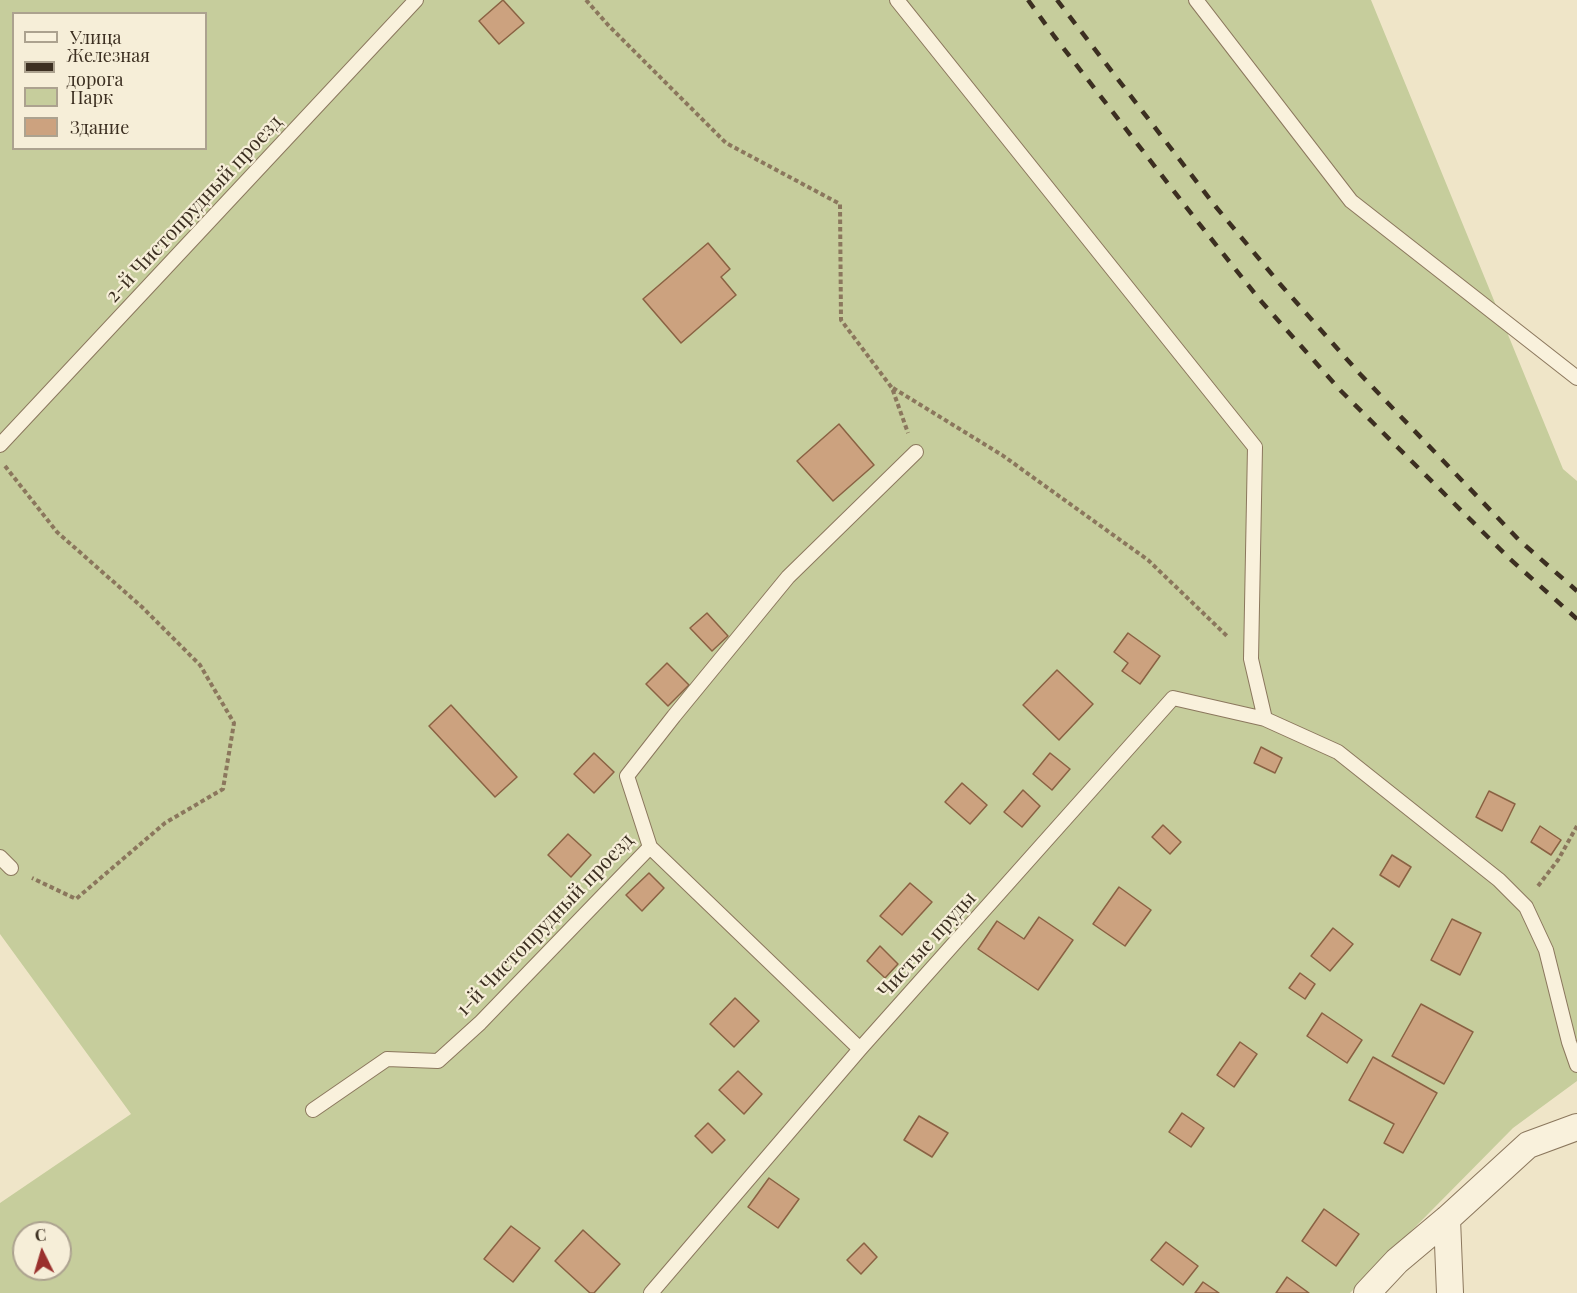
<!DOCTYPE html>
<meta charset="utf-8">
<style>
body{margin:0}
#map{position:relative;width:1577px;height:1293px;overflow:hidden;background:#efe5c8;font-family:"Playfair Display",serif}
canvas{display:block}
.legend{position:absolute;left:12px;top:12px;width:195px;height:138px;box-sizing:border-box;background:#f6eed8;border:2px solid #aca28f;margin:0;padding:8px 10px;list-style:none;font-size:18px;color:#3c2f21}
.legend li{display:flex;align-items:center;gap:12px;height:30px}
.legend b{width:30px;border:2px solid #aca28f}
.north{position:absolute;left:12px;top:1221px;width:60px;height:60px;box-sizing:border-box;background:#f6eed8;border:2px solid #aca28f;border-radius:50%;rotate:355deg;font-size:16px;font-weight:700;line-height:24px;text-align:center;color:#3c2f21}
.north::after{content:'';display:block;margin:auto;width:21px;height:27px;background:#9a302d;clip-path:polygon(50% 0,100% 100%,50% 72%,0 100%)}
</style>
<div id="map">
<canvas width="1577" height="1293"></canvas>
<ul class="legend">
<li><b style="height:8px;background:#f9f1dc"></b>Улица</li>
<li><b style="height:8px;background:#3c2f21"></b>Железная дорога</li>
<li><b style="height:16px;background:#c6cd9c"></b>Парк</li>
<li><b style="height:16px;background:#cca27f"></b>Здание</li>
</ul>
<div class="north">С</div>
</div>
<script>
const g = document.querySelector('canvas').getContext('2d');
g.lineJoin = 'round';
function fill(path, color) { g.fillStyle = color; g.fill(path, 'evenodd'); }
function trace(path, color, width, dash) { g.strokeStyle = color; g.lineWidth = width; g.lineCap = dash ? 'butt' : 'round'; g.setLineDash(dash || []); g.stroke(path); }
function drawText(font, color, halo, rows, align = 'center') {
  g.font = font + ' "Playfair Display",serif'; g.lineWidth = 4.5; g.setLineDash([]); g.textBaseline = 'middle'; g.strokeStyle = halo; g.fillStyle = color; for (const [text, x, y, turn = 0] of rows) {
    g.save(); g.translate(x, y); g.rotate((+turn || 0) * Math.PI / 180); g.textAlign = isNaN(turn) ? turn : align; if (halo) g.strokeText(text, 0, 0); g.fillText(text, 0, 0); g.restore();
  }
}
const green = new Path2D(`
 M0 0H1371L1563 469 1577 481V1081L1513 1128 1350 1293H0V1203L131 1114 0 934ZM14 14H206V148H14ZM24 1233H60V1269H24Z`);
const building = new Path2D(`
 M503 0 524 23 499 44 479 21Z
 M708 243 730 269 721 277 736 295 681 343 643 299Z
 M839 424 874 465 833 501 797 461Z
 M707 613 728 636 712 651 690 628Z
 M1128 633 1160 656 1140 684 1122 671 1128 663 1114 652Z
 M667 663 689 685 668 706 646 684Z
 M1057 670 1093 704 1059 740 1023 705Z
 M451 705 517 777 495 797 429 726Z
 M1261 747 1282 758 1275 773 1254 763Z
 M594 753 614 772 594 793 574 774Z
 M1050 753 1070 769 1052 790 1033 774Z
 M962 783 987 805 970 824 945 802Z
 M1023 790 1040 806 1022 827 1004 812Z
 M1489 791 1515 804 1502 831 1476 817Z
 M1163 825 1181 842 1170 854 1152 837Z
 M1540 826 1561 840 1551 855 1531 842Z
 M568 834 591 855 571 877 548 855Z
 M1392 855 1411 867 1399 887 1380 875Z
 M649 873 664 888 642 911 626 895Z
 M910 883 932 902 902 935 880 916Z
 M1119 887 1151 910 1125 946 1093 924Z
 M1039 917 1073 940 1038 990 978 949 997 921 1024 939Z
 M1452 919 1481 933 1460 975 1431 960Z
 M1333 928 1353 944 1330 971 1311 956Z
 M880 946 898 964 885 978 867 961Z
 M1300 973 1315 984 1305 999 1289 988Z
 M735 998 759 1021 734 1047 710 1024Z
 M1421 1004 1473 1032 1444 1084 1392 1056Z
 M1322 1013 1362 1040 1347 1063 1307 1036Z
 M1240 1042 1257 1054 1234 1087 1217 1075Z
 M1373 1057 1437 1093 1403 1153 1384 1143 1394 1124 1349 1100Z
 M738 1071 762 1094 744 1114 719 1090Z
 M1182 1113 1204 1128 1191 1147 1169 1132Z
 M919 1116 948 1133 932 1157 904 1140Z
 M708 1123 725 1140 712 1153 695 1136Z
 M769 1178 799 1199 778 1228 748 1207Z
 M1324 1209 1359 1234 1336 1266 1302 1241Z
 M511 1226 540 1248 513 1282 484 1259Z
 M583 1230 620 1264 594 1293H590L555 1261Z
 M1166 1242 1198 1266 1183 1285 1151 1260Z
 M864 1243 877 1257 861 1274 847 1260Z
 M1287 1277 1309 1293H1276Z
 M1203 1282 1219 1293H1195Z`);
const path = new Path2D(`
 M586 0 609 26 726 143 840 204 841 320 892 388 908 433
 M893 388 1002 455 1148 560 1228 637
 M5 466 57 532 142 607 200 665 234 723 223 789 165 823 76 899 32 878
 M1538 886 1558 860 1577 826`);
const lane = new Path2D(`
 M897 0 1255 447 1251 659 1265 719 1338 752 1499 880 1526 907 1546 950 1569 1042 1577 1065
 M1196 0 1351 201 1577 378
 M0 445 416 0
 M650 847 860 1049
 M0 857 11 868
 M313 1110 387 1059 438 1061 480 1023 650 847 627 776 674 716 788 577 916 452
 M651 1293 860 1049 1173 698 1265 719`);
const street = new Path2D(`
 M1447 1219 1450 1293
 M1367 1293 1397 1261 1447 1219 1528 1145 1577 1127`);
const rail = new Path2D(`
 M1028 0 1054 36 1197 221 1260 300 1341 391 1510 559 1577 619
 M1057 0 1216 207 1280 284 1360 374 1519 540 1577 591`);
const streetNames = [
 ["2-й Чистопрудный проезд",194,209,-47],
 ["1-й Чистопрудный проезд",545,925,-46],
 ["Чистые пруды",927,945,-48]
];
fill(green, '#c6cd9c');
fill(building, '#cca27f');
trace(building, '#8a6243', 1.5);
trace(lane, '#8b775d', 16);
trace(street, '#8b775d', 28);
trace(path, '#8b775d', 4, [4.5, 3]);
trace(lane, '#f9f1dc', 14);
trace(street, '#f9f1dc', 26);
trace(rail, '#3c2f21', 4.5, [10, 10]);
drawText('20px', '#3c2f21', '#f6eed8', streetNames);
</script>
